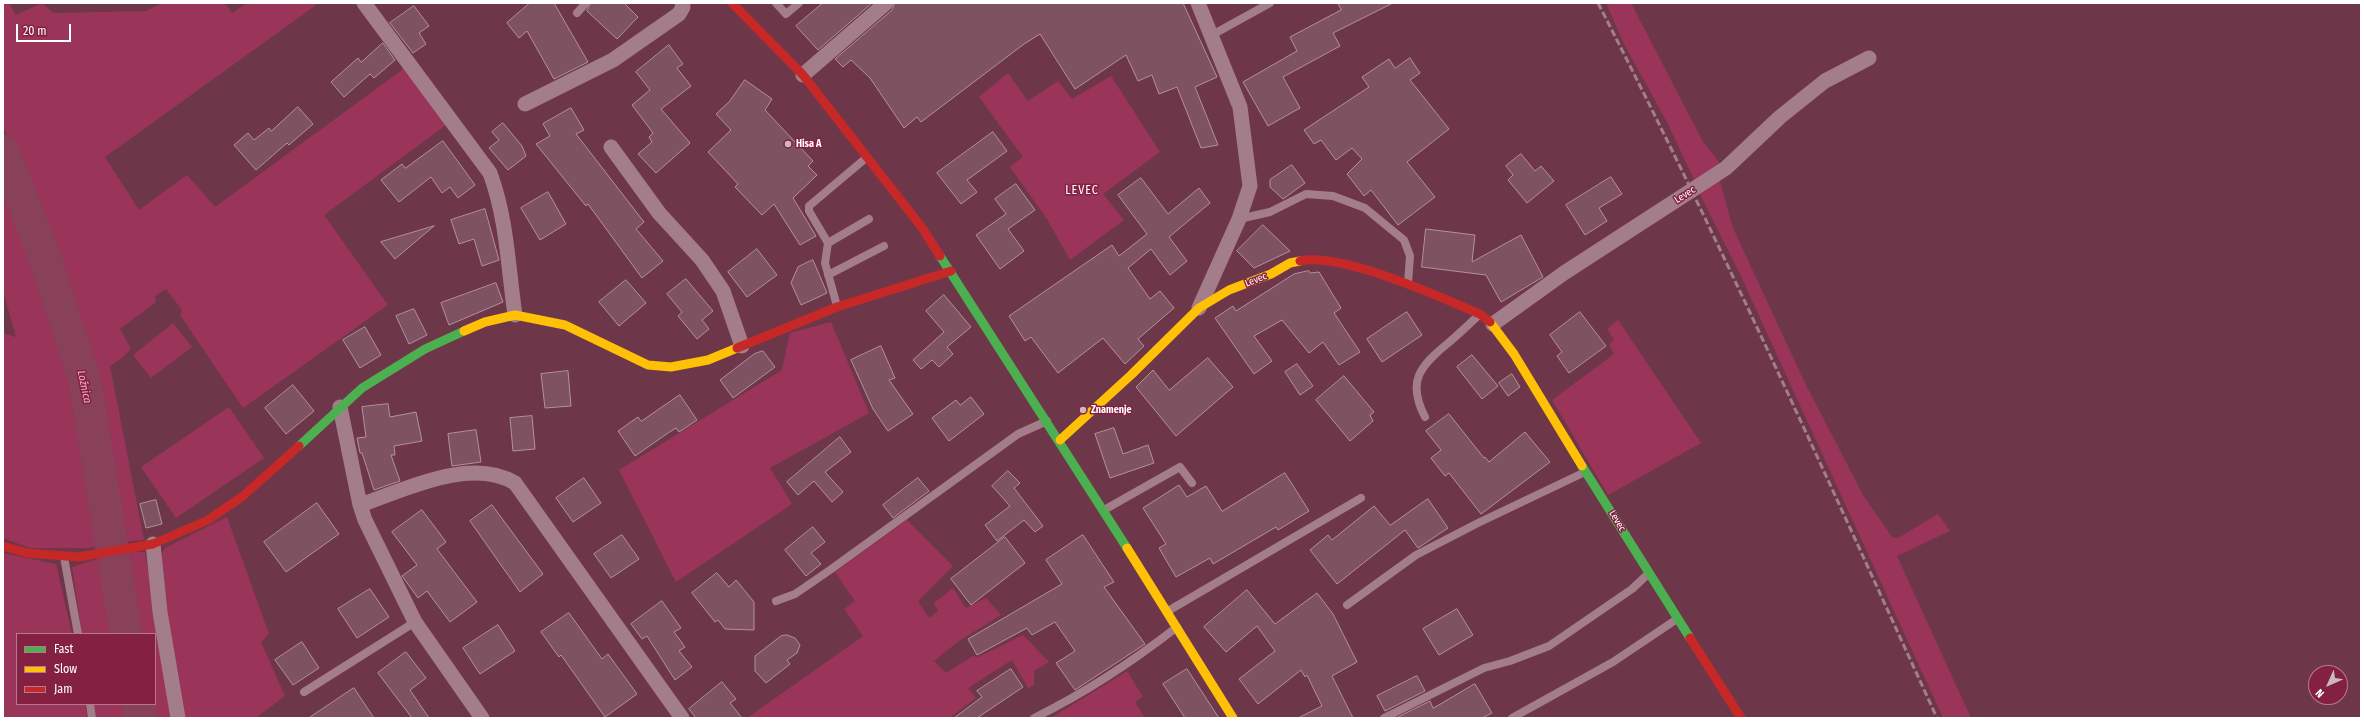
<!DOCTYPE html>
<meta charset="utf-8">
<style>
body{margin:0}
#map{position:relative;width:2364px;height:721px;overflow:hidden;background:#6e3749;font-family:"Fira Sans Condensed",sans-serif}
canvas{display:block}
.frame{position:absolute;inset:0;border:4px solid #fff;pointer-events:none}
.legend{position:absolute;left:16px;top:633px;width:140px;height:72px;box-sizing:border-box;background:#842041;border:1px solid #b5798d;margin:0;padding:5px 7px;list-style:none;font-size:12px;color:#fff}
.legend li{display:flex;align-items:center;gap:8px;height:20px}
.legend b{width:20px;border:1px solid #b5798d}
.north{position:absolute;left:2308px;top:665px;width:40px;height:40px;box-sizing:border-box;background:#842041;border:1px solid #b5798d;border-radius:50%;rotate:225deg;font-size:11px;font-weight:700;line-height:16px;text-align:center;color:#fff}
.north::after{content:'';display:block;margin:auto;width:14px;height:18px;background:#ccb9bf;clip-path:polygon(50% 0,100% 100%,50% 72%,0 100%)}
.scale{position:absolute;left:16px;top:24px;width:55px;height:18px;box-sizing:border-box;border:2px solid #fff;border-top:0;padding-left:5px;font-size:12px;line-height:14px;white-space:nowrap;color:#fff;-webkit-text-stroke:3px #842041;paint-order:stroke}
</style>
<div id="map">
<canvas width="2364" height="721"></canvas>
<div class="frame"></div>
<ul class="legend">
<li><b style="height:5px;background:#4caf50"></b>Fast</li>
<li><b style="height:5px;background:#ffc107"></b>Slow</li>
<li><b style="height:5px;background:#c62828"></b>Jam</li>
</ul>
<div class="north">N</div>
<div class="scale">20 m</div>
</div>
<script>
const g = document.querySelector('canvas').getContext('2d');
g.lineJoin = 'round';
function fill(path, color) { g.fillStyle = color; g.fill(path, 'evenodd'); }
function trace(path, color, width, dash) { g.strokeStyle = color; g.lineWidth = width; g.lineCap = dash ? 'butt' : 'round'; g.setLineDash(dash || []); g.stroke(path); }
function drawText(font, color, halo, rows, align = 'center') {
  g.font = font + ' "Fira Sans Condensed",sans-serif'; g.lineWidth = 3; g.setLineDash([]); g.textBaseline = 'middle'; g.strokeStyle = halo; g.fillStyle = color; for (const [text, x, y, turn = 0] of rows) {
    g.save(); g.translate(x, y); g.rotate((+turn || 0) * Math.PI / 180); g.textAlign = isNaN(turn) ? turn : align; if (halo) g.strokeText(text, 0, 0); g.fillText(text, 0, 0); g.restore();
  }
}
const green = new Path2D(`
 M3 3H9L16 15 42 3 53 13 146 11 162 3H225L232 13 247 3H319L105 157 139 210 187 175 215 207 406 67 446 125 324 215 388 305 243 408 180 315 182 310 166 289 155 296 156 302 120 329 131 349 123 357 110 366 144 540 120 542 89 370 29 186 3 127Z
 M1606 3H1631L1702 140 1722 166 1696 184 1668 124 1624 44Z
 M1008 73 1028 101 1058 81 1072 99 1111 76 1160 152 1103 194 1124 220 1070 260 1047 219 1010 167 1023 157 979 97Z
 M3 168 34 247 66 349 105 545 87 548H30L3 538V327L5 334 16 337 3 291Z
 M1719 178 1733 228 1805 383 1863 495 1892 537 1898 538 1938 514 1950 531 1897 556 1971 718H1943L1739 272 1699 192Z
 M1618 320 1701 443 1608 495 1552 400 1614 354 1609 344 1614 340 1607 329Z
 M831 322 869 413 770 468 792 504 676 582 619 470 782 370 790 333Z
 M173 323 192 347 151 378 133 355Z
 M229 407 264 458 176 518 141 467Z
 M227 517 269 634 261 642 285 696 256 718H184L166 610 161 555 165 548Z
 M907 520 953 566 918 601 929 618 938 611 934 603 953 588 966 608 986 598 1001 615 959 641 934 661 946 673 973 656 978 657 1023 635 1049 662 1034 671V685L1028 688 1012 660 968 688 976 698 949 718H747L863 636 844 609 855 601 835 572Z
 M122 552H145L172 718H150L148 704H155V634H136Z
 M3 553 56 564 72 634H17V704H85L87 718H3Z
 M104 557 118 634H82L72 567Z
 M1127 671 1143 697 1135 702 1145 718H1051Z
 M94 704H131L133 718H96Z`);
const river = new Path2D(`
 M3 151 46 261 85 381 126 634
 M138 704 140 718`);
const building = new Path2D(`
 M530 3H554L588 62 554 79 527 31 519 38 507 23Z
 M591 3H624L638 17 617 39 587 11Z
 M823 3H872L818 50 796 26Z
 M895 3H1183L1217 77 1195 87 1218 145 1201 148 1177 87 1159 94 1152 75 1138 81 1126 55 1075 89 1040 34 1024 44 921 122 917 117 904 128 870 78 851 60 843 67 835 59 892 10Z
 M1338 3H1393L1333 33 1340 46 1283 77 1300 108 1268 126 1243 82 1297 51 1290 37 1341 10Z
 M414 6 429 26 419 33 426 44 413 53 390 23Z
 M383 43 395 60 374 78 370 74 344 97 331 82 358 58 361 62Z
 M669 45 683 64 677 68 691 86 661 109 690 143 656 173 638 154 652 142 649 137 653 133 632 105 650 90 636 72Z
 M1410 58 1420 73 1410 80 1449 129 1407 162 1435 197 1398 225 1371 190 1364 196 1347 174 1362 159 1352 148 1336 160 1321 140 1314 144 1304 130 1369 87 1362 77 1389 59 1395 68Z
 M745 80 772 99 765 110 813 161 808 166 817 175 793 198 816 236 800 245 774 204 762 215 735 187 738 184 708 152 731 130 716 114 729 102Z
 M298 107 313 124 289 145 287 143 256 170 234 145 248 133 254 140 269 128 271 131Z
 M571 108 584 130 576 134 644 222 636 229 663 261 642 278 588 204 586 206 536 144 550 136 543 124Z
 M503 123 522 146 526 156 508 170 489 148 499 140 492 132Z
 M993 132 1007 151 967 180 977 192 961 204 937 173Z
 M443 141 475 185 458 198 450 187 442 193 431 177 399 202 381 180 402 164 405 168Z
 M1521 154 1535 171 1541 166 1554 181 1527 203 1508 180 1513 175 1506 166Z
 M1292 165 1305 183 1283 199 1270 187V180Z
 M1611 177 1622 194 1599 208 1607 221 1585 235 1566 205Z
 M1141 178 1168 214 1199 188 1210 203 1169 237 1187 261 1170 275 1151 249 1128 268 1150 299 1160 291 1174 308 1138 339 1144 346 1125 364 1103 338 1058 373 1031 337 1025 341 1009 316 1112 245 1119 256 1147 234 1118 195Z
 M1016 184 1035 210 1008 229 1024 251 1000 269 976 235 1006 214 995 199Z
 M548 192 566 224 540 240 521 208Z
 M485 209 499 260 482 266 474 239 459 244 451 220Z
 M1263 225 1290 251 1254 268 1237 251Z
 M434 226 395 259 381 242Z
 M1426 229 1475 235 1472 262 1521 235 1543 277 1501 302 1486 275 1422 267Z
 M757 249 777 275 747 297 728 272Z
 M813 260 827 293 801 305 791 283 798 267Z
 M1309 271 1310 273 1319 272 1341 308 1334 313 1360 352 1339 365 1323 342 1309 353 1282 320 1254 336 1272 361 1254 374 1215 318 1233 306 1236 311 1294 274Z
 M686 279 713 311 702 320 709 329 697 339 678 316 682 312 667 294Z
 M626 280 646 303 619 326 599 302Z
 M496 283 503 302 449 325 441 303Z
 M944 295 971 327 947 347 953 354 939 367 932 360 921 369 913 360 944 332 926 311Z
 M414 309 427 335 409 344 396 316Z
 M1407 312 1422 335 1382 362 1367 339Z
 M1580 312 1606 346 1569 373 1557 356 1562 352 1550 335Z
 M365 327 381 355 360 368 343 340Z
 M881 346 895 378 889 380 913 414 888 431 873 409 851 360Z
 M763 351 775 367 733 398 720 380 754 354Z
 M1472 355 1498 386 1482 399 1457 367Z
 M1208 358 1233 387 1176 436 1136 387 1153 370 1169 390Z
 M1297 364 1313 386 1300 395 1285 372Z
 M568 371 571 406 545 408 541 374Z
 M1512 374 1520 387 1508 396 1499 383Z
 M1344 376 1374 412 1370 415 1373 421 1350 441 1316 400Z
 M293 385 314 411 286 434 265 408Z
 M680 395 697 420 679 432 676 428 668 433 635 456 618 431 638 417 641 421Z
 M971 397 984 414 949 441 932 418 956 400 960 405Z
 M388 404 390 417 416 412 422 441 394 446 395 455H391L400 481 374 490 362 453H360L357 438 366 437 362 407Z
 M1449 414 1484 458 1485 457 1489 462 1525 432 1550 462 1481 514 1449 473 1445 476 1431 458 1441 450 1426 431Z
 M532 416 535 449 513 451 510 418Z
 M1114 428 1123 454 1148 445 1154 463 1110 478 1095 434Z
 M476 430 481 462 452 466 448 434Z
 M840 437 851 452 825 472 843 492 832 502 814 481 798 495 787 482Z
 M1008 471 1020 483 1014 488 1043 526 1035 532 1024 520 997 541 985 525 1010 506 992 486Z
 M1285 473 1309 511 1278 530 1276 527 1213 564 1210 558 1176 577 1159 548 1166 544 1143 508 1179 485 1187 497 1206 486 1222 511Z
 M584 478 601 503 573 522 556 498Z
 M918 478 929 491 893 518 883 505Z
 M1428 499 1448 528 1418 548 1405 530 1337 584 1310 550 1328 535 1332 540 1374 506 1390 525Z
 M156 500 162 524 146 528 140 504Z
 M317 503 339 534 286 572 264 542Z
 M492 505 543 574 520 592 470 521Z
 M422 510 446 542 437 549 477 602 450 622 427 591 418 598 402 576 417 565 392 532Z
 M813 527 825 542 811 553 821 564 806 576 785 550Z
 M622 535 639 559 611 578 594 554Z
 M1083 535 1114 582 1104 587 1145 644 1075 690 1056 663 1075 651 1055 622 1032 635 1027 628 977 655 968 639 1062 584 1046 560Z
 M1005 537 1025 563 971 605 951 579Z
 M717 573 729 587 736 580 754 602V630L725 629 718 620 715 622 692 593Z
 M370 589 389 617 357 638 338 609Z
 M1247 590 1275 624 1317 593 1333 614 1357 662 1332 676 1353 718H1298L1322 706 1307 675 1305 677 1301 670 1258 704 1239 679 1275 651 1257 626 1226 652 1204 627Z
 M662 601 681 628 674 632 685 647 679 651 692 667 675 680 647 636 642 639 631 624Z
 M1457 609 1473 635 1439 655 1423 629Z
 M569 613 602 659 608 654 637 694 605 717 561 655 559 657 541 632Z
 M498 625 515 651 480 674 463 648Z
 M787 635 795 638 800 645 797 653 787 660 790 664 766 683 755 671V656L781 636Z
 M302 642 319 668 293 685 275 660Z
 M406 652 426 678 410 690 429 718H412L378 673Z
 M1011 669 1023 687 977 718H954L982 697 977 691Z
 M1187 669 1219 718H1185L1163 684Z
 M1417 676 1425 691 1385 711 1377 696Z
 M722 682 736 699 730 703 742 718H696L689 709Z
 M1475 684 1492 713 1482 718H1396L1430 701 1433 708Z
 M354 688 374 718H309Z`);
const lane = new Path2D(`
 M776 3 786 14 799 3
 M577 13 586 3
 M1212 35 1270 3
 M1239 219 1270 212 1306 194 1333 196 1365 208 1404 240 1410 256 1408 283
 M828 243 869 219
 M828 275 884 246
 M837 306 825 263 828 243 809 211V206L866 158
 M1425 417C1407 382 1419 367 1447 344 1458 335 1468 325 1479 315
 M1104 510 1180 467 1192 483
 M64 557 78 634
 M776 601 795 594 830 570 1018 434 1047 421
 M1347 605 1416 555 1478 523 1585 472
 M1168 611 1361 498
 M304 692 415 622
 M90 704 92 718
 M1034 718C1085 693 1132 662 1177 627
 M1384 718 1484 668 1510 661 1549 646 1632 589 1648 574
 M1512 718 1613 662 1677 619`);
const street = new Path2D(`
 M364 3 490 173C507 219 508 267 515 315
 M1198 3 1240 107 1250 186 1239 219 1199 308
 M803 75 886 3
 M525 104 613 60 679 14 683 7 682 3
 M611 147 659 213 702 260 723 291 742 346
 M1493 324 1564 273 1726 168 1780 117 1825 81 1869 58
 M340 407 360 505 365 520 415 622 482 718
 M360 505C404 490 471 456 515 483L682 718
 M153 544 160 612 178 718`);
const fast = new Path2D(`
 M940 256 1127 548
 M299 446 362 388 425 349 464 331
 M1582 466 1690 638`);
const slow = new Path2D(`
 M1490 322 1514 354 1582 466
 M464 331 485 322 515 315 565 325 648 365 671 367 708 360 737 348
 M1060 440 1131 375 1199 308 1229 290 1271 274 1290 263 1300 261
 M1127 548 1233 718`);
const jam = new Path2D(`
 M732 3 803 75 923 229 940 256
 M1300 261C1341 252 1440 297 1480 314L1490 322
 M737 348 837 307 951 271
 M3 546 27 553 79 557 153 544 208 520 243 496 299 446
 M1690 638 1741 718`);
const rail = new Path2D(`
 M1598 3C1719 238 1827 478 1937 718`);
const markers = [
 [788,144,4,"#ccb9bf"],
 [1083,410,4,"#ccb9bf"]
];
const poiNames = [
 ["Hisa A",796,144],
 ["Znamenje",1091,410]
];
const streetNames = [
 ["Levec",1685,195,-33],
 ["Levec",1256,280,-21],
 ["Levec",1617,521,59]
];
const waterNames = [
 ["Ložnica",84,387,78]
];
const quarterNames = [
 ["LEVEC",1082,191]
];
fill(green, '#9a3458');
trace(river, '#884158', 33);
fill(building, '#7e5261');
trace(building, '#b2919c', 1);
trace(lane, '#a47d8a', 8);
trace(street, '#a47d8a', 15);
trace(fast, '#4caf50', 9);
trace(slow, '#ffc107', 9);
trace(jam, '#c62828', 9);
trace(rail, '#a37e8a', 3, [7, 3]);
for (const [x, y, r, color] of markers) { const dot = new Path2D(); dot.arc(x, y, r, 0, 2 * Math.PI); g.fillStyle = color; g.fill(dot); trace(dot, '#842041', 1.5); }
drawText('bold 10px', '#fff', '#842041', poiNames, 'left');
drawText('10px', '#fff', '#842041', streetNames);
drawText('italic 11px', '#f1b3c9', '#842041', waterNames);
g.letterSpacing = '1px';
drawText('12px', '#fff', '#842041', quarterNames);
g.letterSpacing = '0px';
</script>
